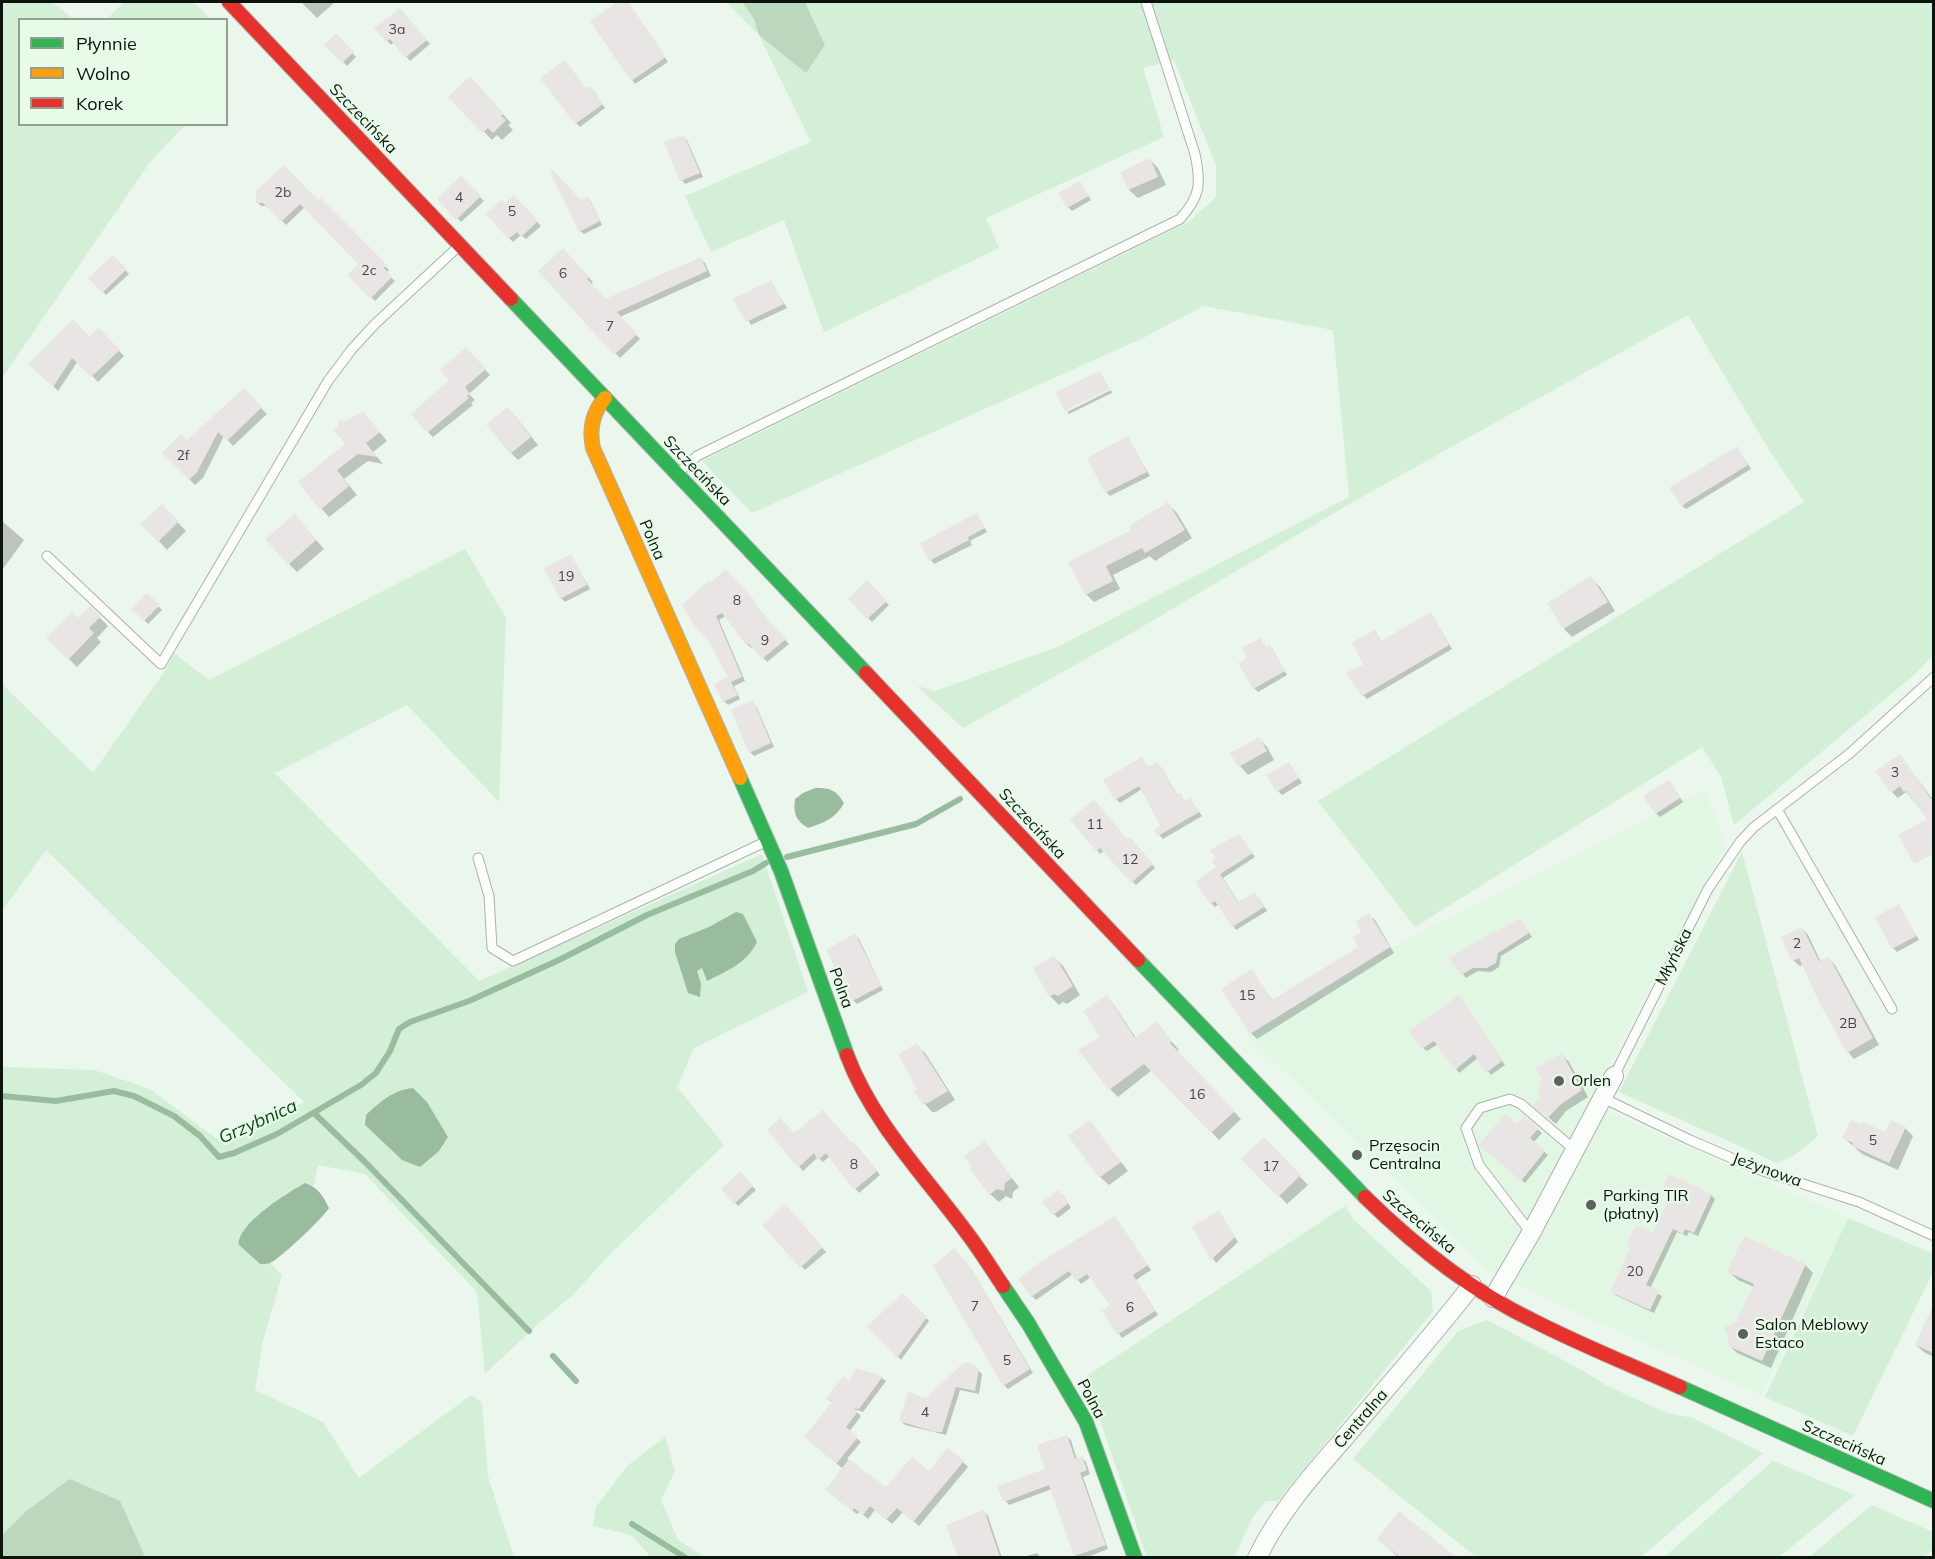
<!DOCTYPE html>
<meta charset="utf-8">
<style>
body{margin:0}
#map{position:relative;width:1935px;height:1559px;overflow:hidden;background:#ebf6ec;font-family:Mulish,sans-serif}
canvas{display:block}
.frame{position:absolute;inset:0;border:3px solid #0d140e;pointer-events:none}
.legend{position:absolute;left:18px;top:18px;width:210px;height:108px;box-sizing:border-box;background:#e7fbe8;border:2px solid #909f91;margin:0;padding:8px 10px;list-style:none;font-size:18px;color:#0d140e}
.legend li{display:flex;align-items:center;gap:12px;height:30px}
.legend b{width:30px;border:2px solid #909f91}
</style>
<div id="map">
<canvas width="1935" height="1559"></canvas>
<div class="frame"></div>
<ul class="legend">
<li><b style="height:8px;background:#30b455"></b>Płynnie</li>
<li><b style="height:8px;background:#ff9f0a"></b>Wolno</li>
<li><b style="height:8px;background:#e5322d"></b>Korek</li>
</ul>
</div>
<script>
const g = document.querySelector('canvas').getContext('2d');
g.lineJoin = 'round';
function fill(path, color) { g.fillStyle = color; g.fill(path, 'evenodd'); }
function trace(path, color, width, dash) { g.strokeStyle = color; g.lineWidth = width; g.lineCap = dash ? 'butt' : 'round'; g.setLineDash(dash || []); g.stroke(path); }
function drawText(font, color, halo, rows, align = 'center') {
  g.font = font + ' Mulish,sans-serif'; g.lineWidth = 4.5; g.setLineDash([]); g.textBaseline = 'middle'; g.strokeStyle = halo; g.fillStyle = color; for (const [text, x, y, turn = 0] of rows) {
    g.save(); g.translate(x, y); g.rotate((+turn || 0) * Math.PI / 180); g.textAlign = isNaN(turn) ? turn : align; if (halo) g.strokeText(text, 0, 0); g.fillText(text, 0, 0); g.restore();
  }
}
const built = new Path2D(`
 M1705 789 1726 845 1589 1103 1848 1218 1761 1395 1540 1296 1484 1267 1247 1035 1407 939Z`);
const green = new Path2D(`
 M2 2H52L73 19 20 20V124L185 125 150 162 2 378Z
 M124 2H193L211 19H107Z
 M726 2H742L754 19 759 35 825 45 805 2H1933V655L1915 674 1734 825 1721 777 1702 747 1415 927 1318 801 1804 502 1771 453 1688 315 1351 503 1130 634 963 728 917 686 935 691 1057 647 1349 497 1333 330 1204 306 1141 339 752 513 702 461 1190 221 1216 197V165L1174 60 1143 68 1164 137 986 218 999 248 824 332 784 220 711 252 685 196 811 142 759 35Z
 M465 549 506 618 499 802 407 705 275 773 479 981 762 854 808 992 694 1048 677 1087 724 1145 609 1255 573 1295 539 1323 485 1374 477 1292 365 1174 318 1165 314 1186 305 1183 285 1194 256 1218 242 1232 239 1245 260 1264 270 1263 282 1275 263 1341 255 1390 323 1422 359 1478 471 1395 482 1403 488 1476 514 1557H2V1067L94 1070 150 1089 225 1145 304 1102 46 850 2 911V684L93 773 164 672 174 653 209 680ZM427 1102 448 1137 402 1160 365 1125Z
 M1742 852 1818 1136 1795 1155 1777 1163 1619 1092Z
 M1345 1206 1354 1220 1431 1291 1433 1311 1278 1501H1266L1253 1517 1234 1557H1147L1085 1377Z
 M1848 1218 1934 1254 1933 1272 1853 1436 1765 1397Z
 M1487 1320 1584 1371 1607 1386 1667 1413 1693 1418 1763 1453 1641 1557H1476L1353 1459 1458 1331Z
 M665 1437 675 1471 661 1500 678 1540 705 1557H651L631 1535 593 1526 596 1507 627 1466Z
 M1773 1461 1855 1495 1779 1557H1664Z
 M1872 1505 1933 1532V1549L1924 1557H1809Z`);
const forest = new Path2D(`
 M742 2H805L825 45 806 73 759 35 754 19Z
 M70 1479 120 1501 144 1554 140 1558 2 1557V1535L25 1512Z`);
const water = new Path2D(`
 M815 788C831 788 836 790 844 803 836 818 824 823 808 828 796 821 793 813 795 799L803 793Z
 M736 912 743 914 757 942C747 963 727 971 707 981L702 968 697 971 701 984 700 997 688 993 675 952V944L679 939 709 927Z
 M413 1088 427 1102 448 1137 439 1151 420 1167 402 1160 365 1125 366 1115C380 1102 393 1090 413 1088Z
 M305 1183C318 1187 323 1196 329 1208 322 1219 281 1258 270 1263 267 1264 263 1264 260 1264L239 1245C236 1225 288 1192 305 1183Z`);
const shadow = new Path2D(`
 M301 2H335L317 18Z
 M620 2H628L668 62 635 84 592 22Z
 M404 14 430 44 410 61 394 42 391 45 376 28Z
 M336 36 356 57 347 66 327 45Z
 M479 87 511 123 508 125 513 130 502 140 497 135 492 140 451 97Z
 M587 90 594 91 605 108 580 127 576 123Z
 M683 137 687 140 703 177 685 184 682 180Z
 M1150 160 1158 168 1166 185 1138 198 1129 190 1122 173Z
 M461 178 484 201 461 222 439 199Z
 M1083 187 1091 200 1072 211 1068 207Z
 M514 197 541 226 526 239 521 235 513 242 509 238 505 205Z
 M588 198 591 202 602 225 584 234 580 231 581 201Z
 M321 200 389 270 386 273 395 281 375 301 349 275 360 264 305 207 286 225 269 206H261L257 202H318Z
 M562 250 593 282 591 284 606 300 615 305 701 259 705 263 711 276 620 317 640 339 620 358 540 271Z
 M113 257 129 274 106 295 90 278Z
 M771 282 787 308 751 325 736 300Z
 M99 330 124 356 98 382 78 361 58 391 31 364 89 338Z
 M471 354 490 375 469 394 475 400 471 403 473 405 433 437 428 432 451 380Z
 M243 390 267 414 233 446 224 436 203 478 195 485 164 453 187 442Z
 M1111 390 1112 393 1069 414 1067 412Z
 M515 416 538 445 518 460 511 453Z
 M346 422H371L387 441 373 452 383 464 368 461 344 479 357 495 329 517 321 508 347 444Z
 M1128 438 1150 476 1110 496 1106 492Z
 M1740 452 1751 469 1686 509 1682 506Z
 M1168 504 1177 513 1192 538 1155 561 1150 556 1113 575 1120 589 1094 602 1086 594 1070 563 1133 530Z
 M162 506 186 531 167 550 143 524Z
 M977 515 987 532 970 541 972 545 934 564 931 560Z
 M2 521 24 540 2 570Z
 M303 525 324 549 297 572 289 564Z
 M571 556 590 589 565 602 561 598Z
 M725 571 789 644 767 662 753 646 751 648 747 644 726 616 719 620 745 681 734 686 740 699 728 705 724 701 730 677 709 639 710 585Z
 M1591 578 1600 587 1615 611 1572 637 1564 629Z
 M867 583 889 605 872 622 850 599Z
 M147 595 162 610 148 624 133 609Z
 M90 608 108 626 97 638 101 642 77 667 48 638 78 620Z
 M1431 614 1452 649 1367 699 1363 695 1365 666 1375 631 1382 642Z
 M1260 639 1267 648 1270 646 1273 650 1287 675 1258 692 1254 688 1249 658Z
 M752 702 756 706 774 747 754 756 750 752Z
 M1259 739 1267 747 1274 760 1248 775 1240 766 1232 754Z
 M1900 756 1934 801V851L1918 862 1912 857 1929 820 1906 792 1898 798 1892 792Z
 M1142 759 1149 768 1161 767 1178 796 1180 795 1186 803H1193L1202 816 1163 839 1156 831 1162 826 1142 789 1120 803 1116 799Z
 M1289 763 1302 783 1282 795 1278 791Z
 M1672 785 1683 802 1660 817 1656 813Z
 M1072 820 1133 843 1155 868 1136 885 1104 851 1100 854 1097 850Z
 M1243 840 1255 857 1223 878 1239 903 1258 897 1267 911 1236 930 1219 904 1215 907 1211 903 1197 882 1218 868Z
 M1898 906 1919 940 1897 952 1893 948Z
 M1369 915 1375 920 1394 953 1257 1039 1251 1033 1223 989 1252 971 1273 1001 1360 948Z
 M1520 920 1532 937 1501 956 1499 967 1491 972 1478 971 1466 978 1451 958Z
 M1802 929 1808 935 1821 962 1828 958 1835 965 1879 1045 1854 1059 1848 1052 1803 965 1800 966 1793 960Z
 M855 935 859 939 883 990 857 1004 853 1000Z
 M1054 957 1063 966 1080 995 1067 1004 1063 1002 1059 1005 1050 996Z
 M1107 997 1114 1005 1136 1038 1156 1023 1179 1050 1177 1051 1241 1119 1219 1140 1152 1070 1118 1097 1110 1089 1080 1051 1102 1037Z
 M1462 1001 1505 1065 1491 1075 1478 1058 1459 1073 1438 1044 1427 1051 1423 1048Z
 M916 1045 925 1053 955 1100 936 1112H932L924 1103 916 1091 919 1089Z
 M1562 1055 1569 1062 1588 1097 1566 1111 1556 1124 1542 1112Z
 M1525 1118 1542 1133 1533 1143 1548 1155 1525 1183 1485 1148 1517 1127Z
 M1090 1122 1128 1171 1109 1185 1100 1177Z
 M1905 1128 1913 1136 1898 1170 1862 1154 1844 1138 1886 1134Z
 M769 1130 852 1144 857 1146 880 1175 859 1193 830 1156 823 1162 818 1157 803 1171Z
 M1264 1139 1308 1185 1287 1204 1244 1159Z
 M984 1143 1019 1187 1013 1192 1012 1199 1006 1196 999 1202 990 1194Z
 M740 1173 756 1190 738 1206 723 1190Z
 M1662 1192 1711 1195 1715 1199 1698 1236 1689 1232 1687 1236 1677 1232 1650 1289 1662 1296 1654 1313 1615 1295 1612 1291 1654 1235 1670 1198Z
 M1063 1195 1071 1208 1058 1218 1054 1214Z
 M785 1207 826 1252 805 1270 765 1225Z
 M1219 1212 1238 1242 1216 1263 1194 1228Z
 M1115 1218 1151 1270 1136 1280 1158 1315 1122 1338 1104 1312 1113 1306 1091 1277 1081 1284 1073 1274 1036 1300 1032 1296Z
 M954 1250 971 1269 1033 1373 1008 1389 1004 1385Z
 M1805 1265 1813 1273 1771 1368 1737 1353 1728 1344 1754 1287 1738 1280 1729 1272Z
 M903 1295 929 1321 901 1360 869 1326Z
 M1934 1326V1357L1925 1353 1916 1345Z
 M972 1364 982 1374 979 1394 960 1390 946 1435 905 1425 901 1421Z
 M857 1370 882 1378 886 1381 863 1412 854 1409 861 1416 849 1432 861 1442 847 1459 887 1489 929 1473 963 1462 968 1467 919 1526 903 1512 892 1524 875 1510 868 1519 860 1512 857 1514 832 1495 843 1469 810 1441 834 1403 827 1399 850 1385Z
 M1067 1437 1071 1440 1077 1460 1082 1458 1086 1462 1090 1474 1083 1477 1108 1549 1085 1558H1078L1076 1556 1052 1489 1009 1505 1006 1501 1047 1470Z
 M984 1512 988 1516 1002 1558H965L963 1556Z
 M1379 1539 1451 1555 1453 1558H1399Z
 M1037 1553 1041 1558H1020Z`);
const stream = new Path2D(`
 M787 857 916 824 960 799
 M2 1096 56 1101 114 1091 134 1096 174 1116 200 1136 219 1157 234 1153 277 1134 361 1085 376 1073 390 1051 399 1029 410 1022 469 1001 559 960 647 915 753 871 766 863
 M314 1113 366 1163 529 1331
 M553 1356 576 1381
 M632 1524 686 1558`);
const building = new Path2D(`
 M617 2H628L666 57 631 81 590 21Z
 M400 8 427 40 405 58 390 39 386 42 374 28Z
 M336 33 354 52 342 63 324 45Z
 M565 60 586 88 590 86 603 104 575 124 540 78Z
 M470 76 504 114 501 116 506 120 493 133 488 128 482 133 448 97Z
 M684 135 700 173 680 181 664 142Z
 M1150 158 1158 177 1128 190 1120 172Z
 M284 165 318 200 321 198 387 265 384 268 392 277 370 299 347 275 358 264 300 204 281 222 263 203H256V191Z
 M553 170 581 200 588 197 600 221 579 232 550 172Z
 M461 176 481 196 456 220 437 199Z
 M1080 181 1089 196 1067 208 1058 193Z
 M514 195 538 221 521 237 517 232 508 239 486 214 502 200 505 203Z
 M563 248 589 277 587 279 606 299 609 297 611 299 610 297 701 257 707 271 617 312 637 334 614 355 538 271Z
 M113 255 127 269 102 293 88 278Z
 M771 280 784 304 746 322 733 299Z
 M73 319 89 336 99 328 120 350 91 377 72 358 53 387 28 364Z
 M466 347 486 369 465 387 470 394 467 396 469 398 427 433 411 414 449 380 440 370Z
 M1100 371 1110 389 1064 411 1056 392Z
 M244 388 262 407 227 441 218 432 197 472 189 480 162 453 181 434 187 440Z
 M508 407 531 437 510 454 486 424Z
 M363 411 380 432 366 443 377 457 358 454 337 470 349 486 320 510 298 482 345 444 334 430 338 427 339 419 346 421Z
 M1128 436 1147 472 1105 493 1087 458Z
 M1737 446 1748 465 1681 506 1669 488Z
 M1168 502 1185 530 1145 553 1142 548 1106 566 1113 581 1085 595 1068 562 1131 530 1129 526Z
 M162 504 179 521 158 542 140 524Z
 M977 513 985 528 968 537 969 540 929 561 920 543Z
 M295 514 316 540 288 565 265 539Z
 M571 554 587 585 560 599 544 568Z
 M726 569 757 603 755 605 786 639 762 659 748 643 746 645 722 613 716 616 742 677 731 682 738 695 723 702 714 684 728 677 708 640 693 624 682 605 708 581 710 583Z
 M1591 576 1608 602 1563 629 1547 603Z
 M867 580 887 601 867 619 848 599Z
 M147 593 160 605 144 621 131 609Z
 M90 606 101 616 89 628 94 633 68 660 46 638 72 612 78 618Z
 M1431 612 1449 645 1362 696 1346 673 1363 665 1352 642 1375 630 1381 641Z
 M1260 638 1266 647 1270 645 1285 671 1253 689 1238 663 1247 658 1242 648Z
 M753 700 771 743 749 753 731 710Z
 M1259 737 1267 751 1238 767 1230 753Z
 M1900 754 1934 803V853L1914 864 1898 835 1927 819 1906 791 1904 792 1900 786 1891 793 1875 771Z
 M1142 757 1148 767 1158 762 1177 795 1180 793 1185 801 1190 797 1199 812 1158 836 1154 831 1160 825 1139 786 1115 800 1103 780Z
 M1289 762 1299 778 1277 792 1266 775Z
 M1669 779 1680 798 1655 814 1643 796Z
 M1094 799 1127 839 1130 837 1153 864 1131 883 1100 848 1096 851 1070 820Z
 M1239 834 1253 853 1220 874 1238 902 1255 892 1264 907 1232 927 1215 901 1210 904 1195 882 1216 867 1211 861 1215 858 1210 850Z
 M1899 904 1916 936 1892 949 1875 917Z
 M1369 913 1390 947 1250 1034 1221 989 1252 969 1272 1000 1358 947 1353 937 1361 932 1355 922Z
 M1520 918 1529 933 1498 953 1496 963 1487 968H1473L1461 975 1449 958 1494 931 1495 933Z
 M1802 927 1819 961 1829 957 1873 1038 1847 1053 1820 1004 1799 958 1792 961 1781 937Z
 M855 933 881 986 852 1001 826 950Z
 M1054 955 1073 986 1058 996 1054 994 1049 997 1033 968Z
 M1107 995 1135 1038 1157 1021 1172 1042 1170 1043 1235 1111 1211 1133 1144 1064 1109 1090 1078 1050 1100 1037 1083 1011Z
 M1459 995 1502 1061 1486 1073 1474 1054 1455 1070 1434 1041 1422 1049 1409 1031Z
 M917 1043 948 1091 926 1104 925 1102 922 1104 914 1091 917 1089 898 1055Z
 M1562 1053 1582 1090 1560 1105 1548 1118 1533 1106 1541 1097 1538 1091 1542 1078 1536 1068Z
 M823 1110 851 1142 853 1141 877 1171 854 1190 826 1153 818 1160 814 1153 798 1168 767 1130 780 1118 794 1133Z
 M1505 1114 1517 1124 1524 1116 1539 1128 1530 1138 1545 1151 1521 1181 1479 1145Z
 M1090 1120 1121 1162 1099 1178 1068 1136Z
 M1851 1120 1861 1124 1863 1122 1885 1132 1891 1120 1906 1127 1889 1163 1852 1146 1853 1143 1842 1138Z
 M1264 1137 1301 1175 1278 1197 1241 1159Z
 M985 1141 1012 1178 1005 1183 1004 1191 997 1189 989 1195 969 1167 971 1166 964 1156Z
 M740 1171 753 1186 734 1204 721 1189Z
 M1669 1174 1712 1194 1694 1233 1685 1229 1683 1234 1673 1229 1646 1285 1659 1291 1650 1310 1610 1292 1630 1248 1626 1246 1636 1225 1653 1233 1669 1197 1660 1193Z
 M1059 1190 1069 1203 1053 1215 1042 1202Z
 M785 1204 823 1247 800 1268 762 1225Z
 M1219 1210 1235 1237 1211 1260 1192 1227Z
 M1115 1216 1148 1265 1133 1275 1155 1311 1117 1335 1102 1311 1110 1305 1087 1274 1076 1281 1069 1271 1031 1297 1018 1279 1040 1262Z
 M1744 1236 1806 1264 1762 1361 1726 1345 1729 1339 1724 1327 1736 1322 1754 1284 1727 1272Z
 M954 1248 968 1264 1030 1369 1003 1386 933 1266Z
 M903 1293 927 1317 897 1358 867 1326Z
 M1934 1303V1353L1915 1345Z
 M964 1362 963 1363H972L979 1369 975 1391 956 1387 942 1432H935L899 1421 908 1392 926 1398Z
 M856 1368 883 1376 859 1409 854 1408 858 1411 846 1427 858 1437 836 1464 804 1437 833 1401 825 1399 844 1376 849 1382Z
 M1067 1435 1075 1459 1082 1456 1087 1470 1080 1473 1106 1545 1074 1556 1049 1485 1004 1502 997 1486 1045 1469 1037 1445Z
 M948 1448 964 1461 913 1522 897 1508 886 1520 870 1506 863 1515 854 1508 852 1511 825 1490 849 1459 886 1487 912 1457 929 1471Z
 M984 1510 1000 1557H958L946 1525Z
 M1399 1511 1456 1557H1400L1377 1539Z`);
const lane = new Path2D(`
 M679 472 697 456 1180 219C1201 196 1201 183 1195 154L1146 2
 M47 556 161 664 328 381 352 349 375 324 459 246
 M1777 809 1892 1009
 M478 858 489 896 492 948 513 961 765 842
 M1614 1076 1708 889 1740 842 1754 827 1849 754 1934 677
 M1603 1098 1690 1140 1757 1169 1859 1202 1934 1236
 M1531 1233 1479 1165 1466 1128 1480 1108 1510 1099 1521 1104 1576 1151`);
const street = new Path2D(`
 M1493 1298 1531 1233 1614 1076
 M1257 1558C1279 1512 1313 1474 1346 1436 1388 1386 1432 1337 1472 1285`);
const fast = new Path2D(`
 M511 299 866 673
 M740 778 781 871 847 1055
 M1138 960 1365 1197
 M1003 1286 1028 1323 1086 1422 1135 1558
 M1680 1387 1934 1501`);
const slow = new Path2D(`
 M605 398C592 413 589 429 593 448L740 778`);
const jam = new Path2D(`
 M229 2 511 299
 M866 673 1138 960
 M847 1055C872 1122 925 1176 967 1233 980 1250 991 1268 1003 1286
 M1365 1197C1414 1245 1471 1291 1534 1321 1581 1345 1631 1365 1680 1387`);
const markers = [
 [1559,1081,6,"#5b635c"],
 [1357,1155,6,"#5b635c"],
 [1591,1205,6,"#5b635c"],
 [1743,1334,6,"#5b635c"]
];
const numberNames = [
 ["3a",397,30],
 ["2b",283,193],
 ["4",459,198],
 ["5",512,212],
 ["2c",369,271],
 ["6",563,274],
 ["7",610,327],
 ["2f",183,456],
 ["19",566,577],
 ["8",737,601],
 ["9",765,641],
 ["3",1895,773],
 ["11",1095,825],
 ["12",1130,860],
 ["2",1797,944],
 ["15",1247,996],
 ["2B",1848,1024],
 ["16",1197,1095],
 ["5",1873,1141],
 ["8",854,1165],
 ["17",1271,1167],
 ["20",1635,1272],
 ["7",975,1307],
 ["6",1130,1308],
 ["5",1007,1361],
 ["4",925,1413]
];
const streetNames = [
 ["Szczecińska",363,119,46],
 ["Szczecińska",697,471,46],
 ["Polna",652,540,67],
 ["Szczecińska",1032,824,47],
 ["Młyńska",1674,957,-63],
 ["Polna",841,988,70],
 ["Jeżynowa",1767,1170,20],
 ["Szczecińska",1419,1222,40],
 ["Polna",1091,1399,62],
 ["Centralna",1361,1419,-49],
 ["Szczecińska",1844,1443,24]
];
const poiNames = [
 ["Orlen",1571,1081],
 ["Przęsocin",1369,1146],
 ["Centralna",1369,1164],
 ["Parking TIR",1603,1196],
 ["(płatny)",1603,1214],
 ["Salon Meblowy",1755,1325],
 ["Estaco",1755,1343]
];
const waterNames = [
 ["Grzybnica",258,1122,-24]
];
fill(built, '#e2f6e4');
fill(green, '#d4efd7');
fill(forest, '#bbd8be');
fill(water, '#9abc9e');
fill(shadow, '#0003');
trace(stream, '#9abc9e', 6);
fill(building, '#eae5e5');
trace(lane, '#aab3ab', 11);
trace(street, '#aab3ab', 20);
trace(fast, '#aab3ab', 16);
trace(slow, '#aab3ab', 16);
trace(jam, '#aab3ab', 16);
trace(lane, '#fcfefc', 9);
trace(street, '#fcfefc', 18);
trace(fast, '#30b455', 14);
trace(slow, '#ff9f0a', 14);
trace(jam, '#e5322d', 14);
for (const [x, y, r, color] of markers) { const dot = new Path2D(); dot.arc(x, y, r, 0, 2 * Math.PI); g.fillStyle = color; g.fill(dot); trace(dot, '#e7fbe8', 2); }
drawText('14px', '#444844', null, numberNames);
drawText('16px', '#0d140e', '#e7fbe8', streetNames);
drawText('16px', '#0d140e', '#e7fbe8', poiNames, 'left');
drawText('italic 18px', '#054c1a', '#e7fbe8', waterNames);
</script>
